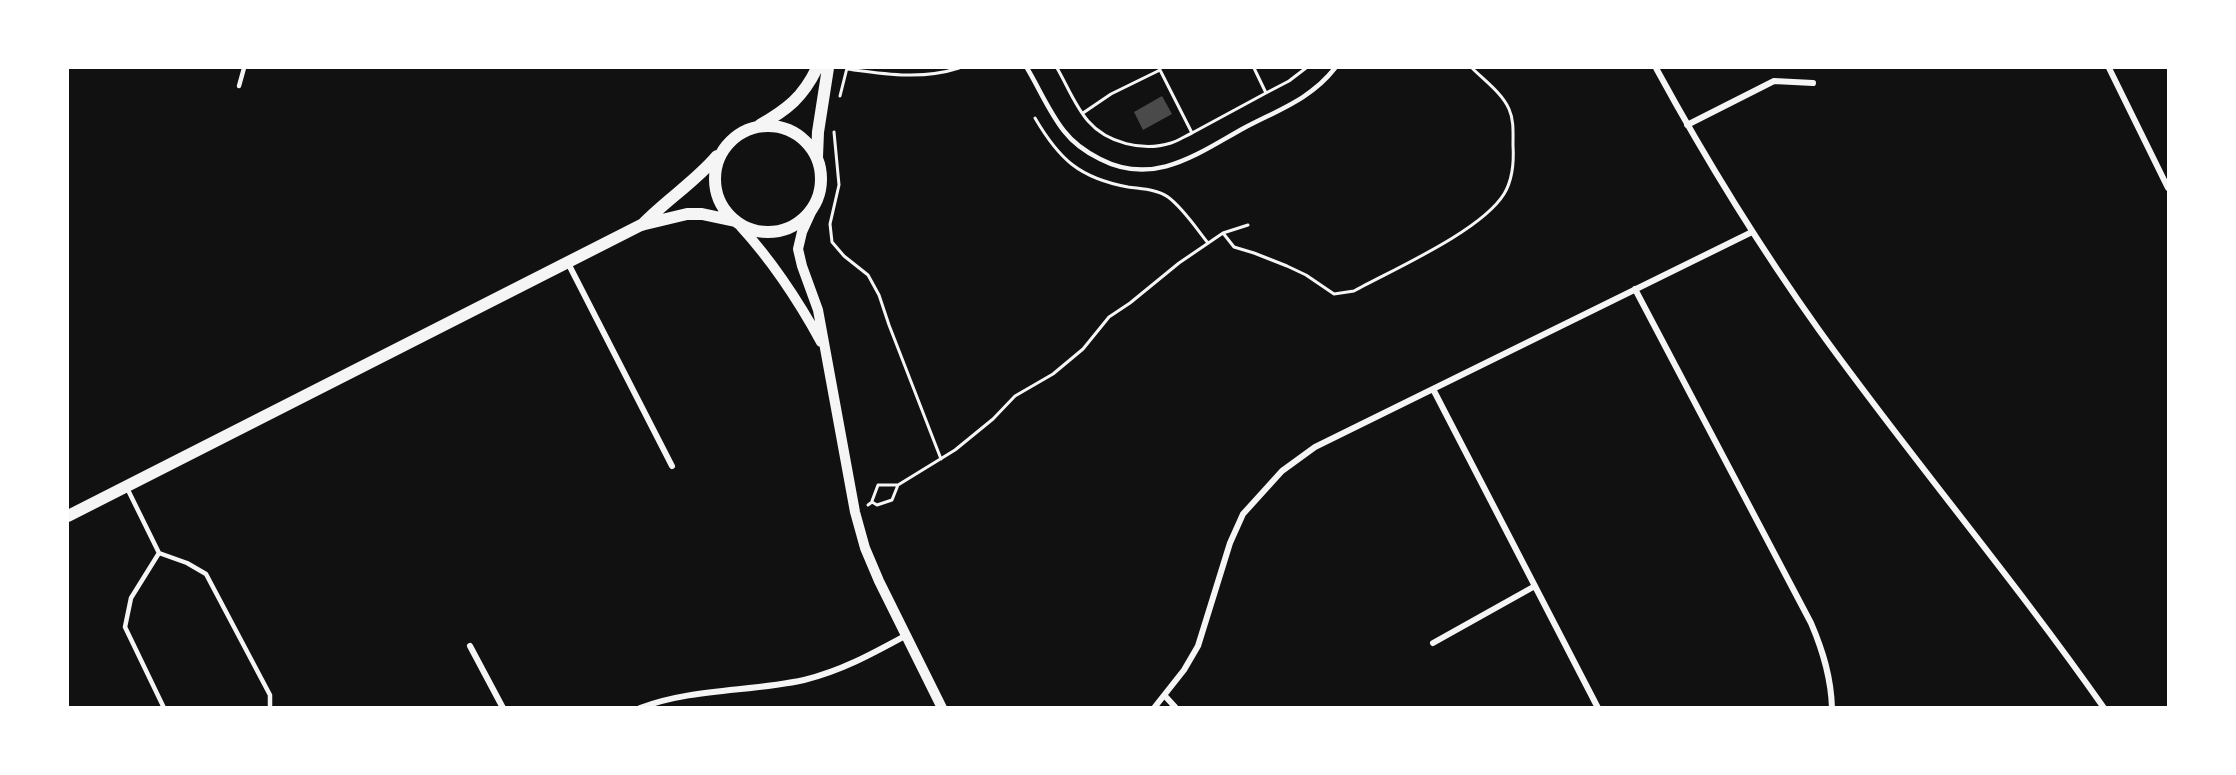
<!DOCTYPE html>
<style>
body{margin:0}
#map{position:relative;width:2236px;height:775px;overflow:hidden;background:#111;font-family:Inter,sans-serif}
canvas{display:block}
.frame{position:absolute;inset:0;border:69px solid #fff;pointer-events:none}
</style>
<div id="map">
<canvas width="2236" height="775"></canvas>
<div class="frame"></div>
</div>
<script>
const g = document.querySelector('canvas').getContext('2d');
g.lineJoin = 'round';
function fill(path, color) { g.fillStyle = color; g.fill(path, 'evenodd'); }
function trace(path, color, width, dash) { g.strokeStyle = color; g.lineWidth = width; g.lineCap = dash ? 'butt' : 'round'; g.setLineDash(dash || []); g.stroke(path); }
const building = new Path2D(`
 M1162 96 1172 114 1143 130 1134 112Z`);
const path = new Path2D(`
 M1057 68C1067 85 1075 106 1088 121 1107 143 1143 152 1171 143 1178 141 1185 136 1192 133L1159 68
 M1254 68 1266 93 1289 81 1306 68
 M847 69C885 74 922 80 959 68
 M840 96 847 68
 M1083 113 1111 94 1160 70
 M1035 118C1059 159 1079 178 1128 187 1141 189 1157 189 1168 197 1183 208 1196 228 1208 243
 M834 132 839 185 830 224 832 242 844 256 868 275 879 295 889 325 941 459
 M1192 133 1266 93
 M1248 225 1223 233 1234 247 1254 253 1287 266 1306 275 1334 294 1354 291C1394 269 1481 231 1504 194 1512 181 1514 161 1513 145 1513 133 1514 120 1509 109 1502 93 1484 80 1472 68
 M872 501 878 485H898
 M868 505 872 502 877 505 892 500 898 485 955 450 993 419 1015 396 1053 374 1083 349 1109 317 1130 303 1179 263 1223 233`);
const service = new Path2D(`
 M1027 68C1039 88 1049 112 1064 131 1074 144 1086 152 1100 159 1154 187 1197 154 1244 128 1278 110 1311 99 1335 68
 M239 86 244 68
 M127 488 159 553 187 563 206 574 270 695V708
 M159 553 131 598 125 627 164 708`);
const minor = new Path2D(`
 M1656 68C1705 158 1759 246 1819 330 1911 458 2013 578 2104 708
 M2109 68 2168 188
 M1687 125 1774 81 1813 83
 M568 263 672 466
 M1635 289 1811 623C1823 651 1831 677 1832 708
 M1433 389 1598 708
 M1433 643 1535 586
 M470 646 503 708
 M1165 696 1176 708
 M640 708C693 688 750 692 804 680 841 671 872 654 905 636
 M1154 708 1184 670 1198 646 1230 543 1243 514 1282 471 1315 447 1752 232`);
const tertiary = new Path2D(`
 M813 208 802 232 798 249 802 266 818 310 855 512 865 548 879 581 942 708
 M741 227C773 262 798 300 821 342`);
const secondary = new Path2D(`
 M760 125C788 109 803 97 817 68
 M715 179a53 53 0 1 1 106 0a53 53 0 1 1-106 0Z
 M817 157 818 132 828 68
 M642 225C666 200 695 182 717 156
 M68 516 641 225 687 214H702L735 221`);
fill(building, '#4a4a4a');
trace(path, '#f5f5f5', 3);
trace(service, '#f5f5f5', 4.5);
trace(minor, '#f5f5f5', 6);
trace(tertiary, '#f5f5f5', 10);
trace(secondary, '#f5f5f5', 12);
</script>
